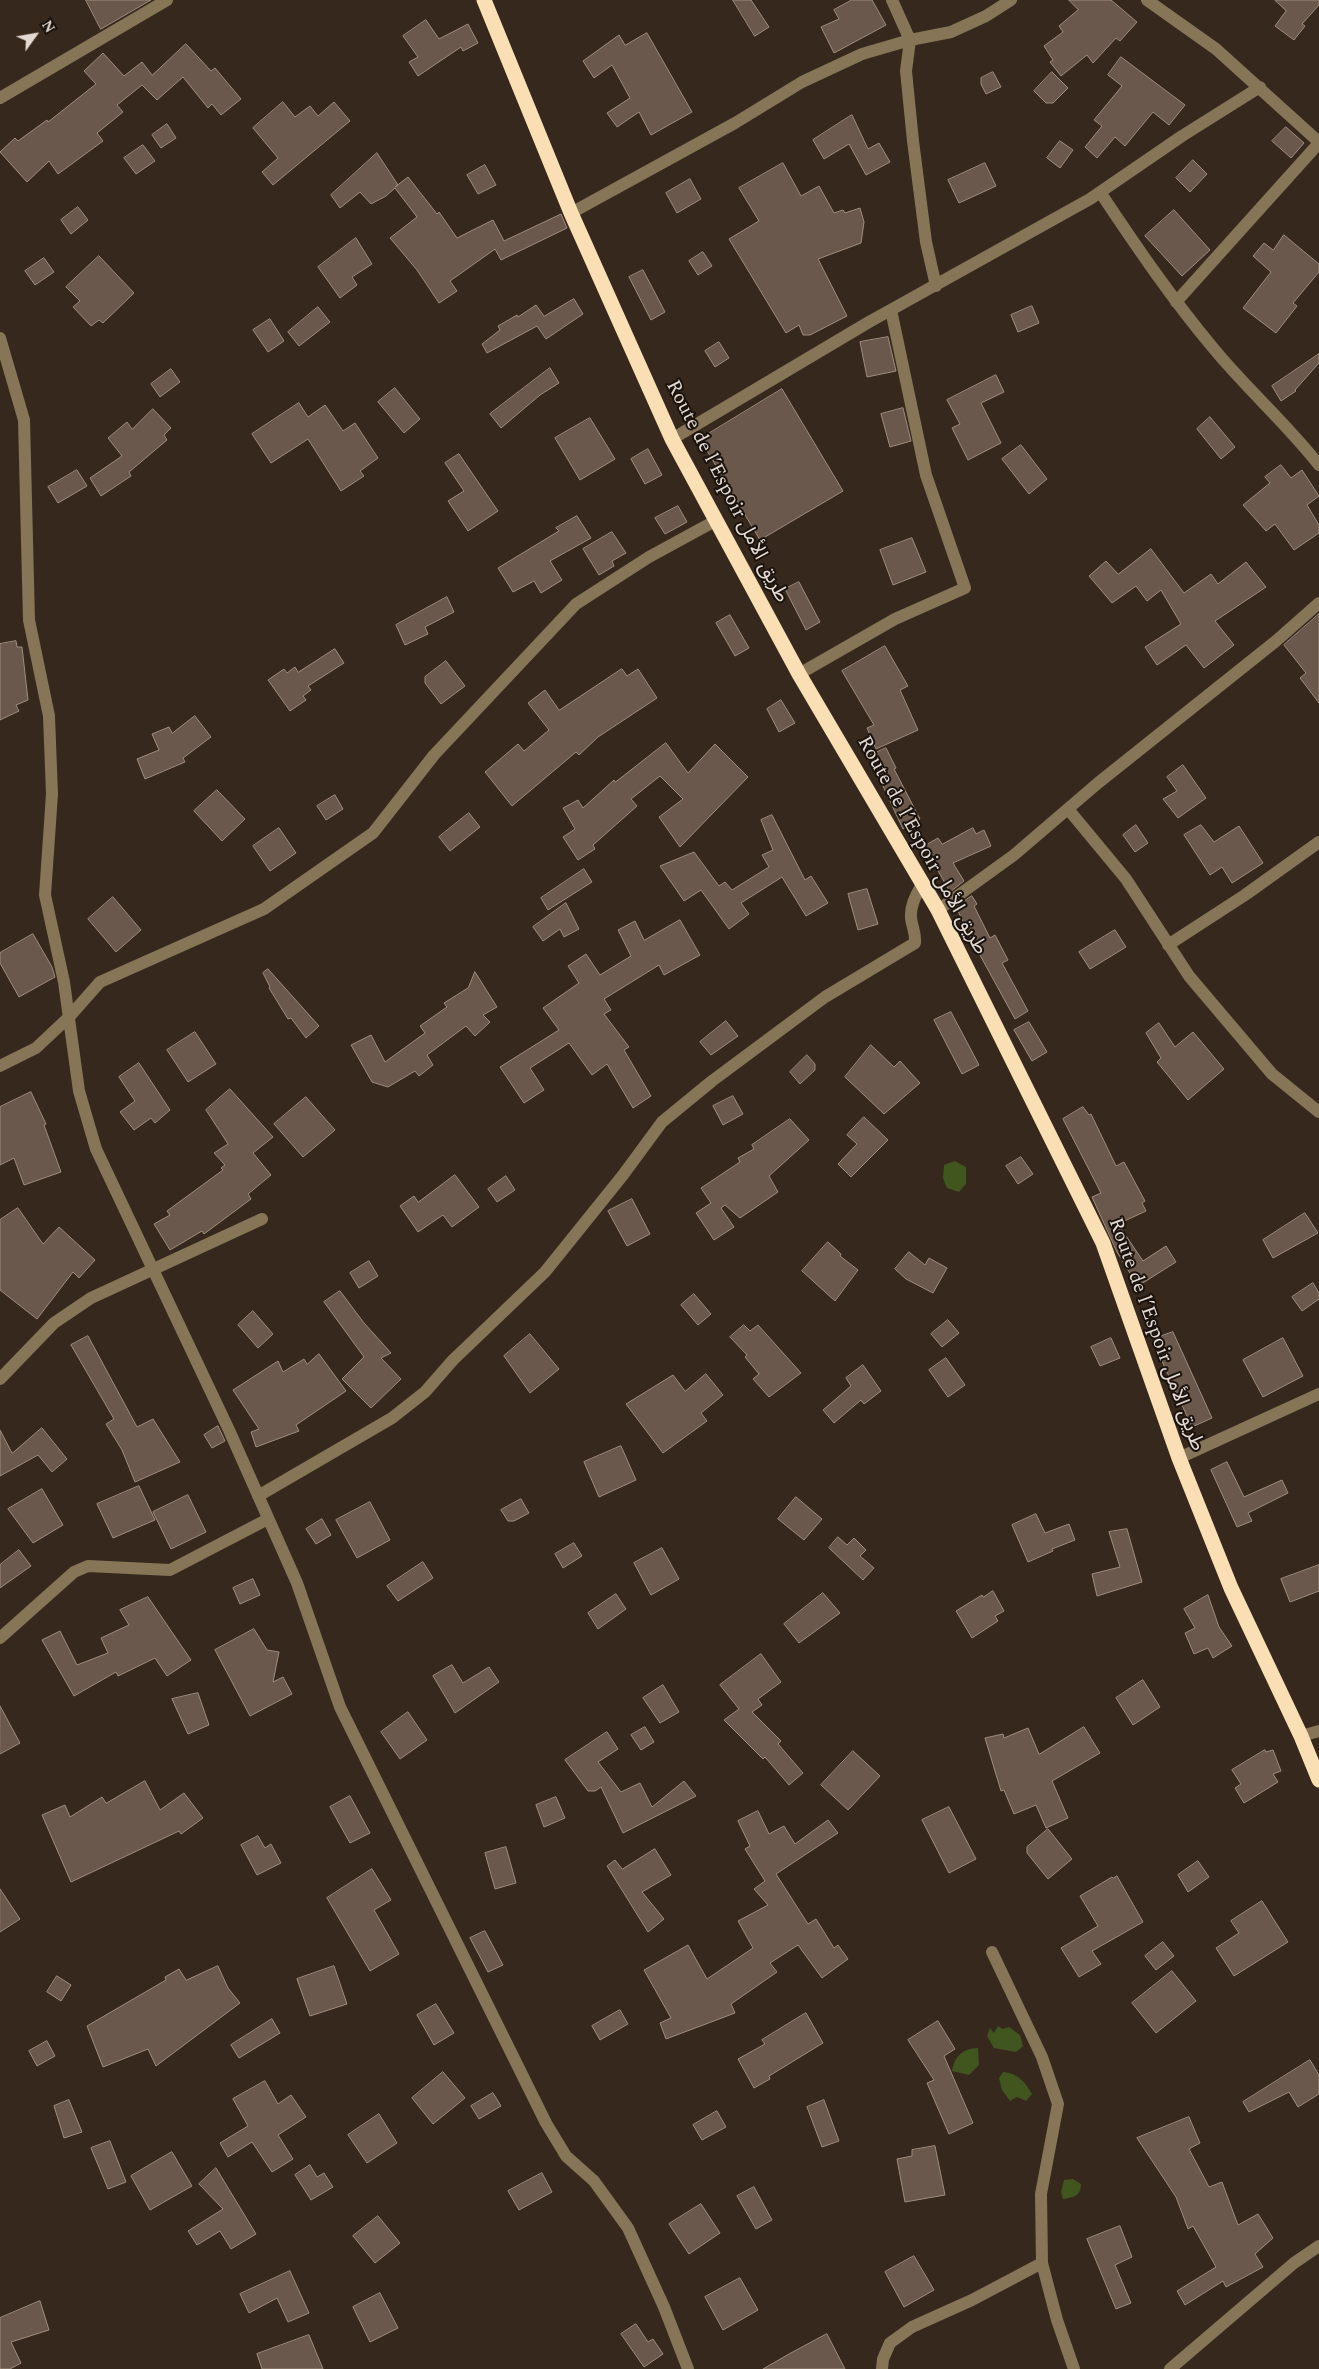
<!DOCTYPE html>
<meta charset="utf-8">
<style>
body{margin:0}
#map{position:relative;width:1319px;height:2369px;overflow:hidden;background:#36281c;font-family:Spectral,serif}
canvas{display:block}
.north{position:absolute;left:10px;top:10px;width:50px;height:50px;-webkit-text-stroke:4px #19120d;paint-order:stroke;rotate:58deg;font-size:14px;font-weight:700;line-height:20px;text-align:center;color:#e4dad3}
.north::after{content:'';display:block;margin:auto;width:18px;height:22px;background:#e4dad3;clip-path:polygon(50% 0,100% 100%,50% 72%,0 100%)}
</style>
<div id="map">
<canvas width="1319" height="2369"></canvas>
<div class="north">N</div>
</div>
<script>
const g = document.querySelector('canvas').getContext('2d');
g.lineJoin = 'round';
function fill(path, color) { g.fillStyle = color; g.fill(path, 'evenodd'); }
function trace(path, color, width, dash) { g.strokeStyle = color; g.lineWidth = width; g.lineCap = dash ? 'butt' : 'round'; g.setLineDash(dash || []); g.stroke(path); }
function drawText(font, color, halo, rows, align = 'center') {
  g.font = font + ' Spectral,"Noto Sans Arabic",serif'; g.lineWidth = 4; g.setLineDash([]); g.textBaseline = 'middle'; g.strokeStyle = halo; g.fillStyle = color; for (const [text, x, y, turn = 0] of rows) {
    g.save(); g.translate(x, y); g.rotate((+turn || 0) * Math.PI / 180); g.textAlign = isNaN(turn) ? turn : align; if (halo) g.strokeText(text, 0, 0); g.fillText(text, 0, 0); g.restore();
  }
}
const green = new Path2D(`
 M955 1161 966 1167V1184L959 1192 947 1188 943 1178 944 1165Z
 M998 2026 1002 2029 1009 2027 1020 2035 1023 2046 1016 2052 994 2048 987 2036 990 2028 994 2033Z
 M978 2048 979 2065 969 2075 952 2071C955 2055 963 2049 978 2048Z
 M1003 2072C1018 2073 1025 2082 1032 2094L1026 2101 1017 2097 1010 2101 1002 2090 999 2078Z
 M1073 2179 1081 2184C1081 2196 1074 2197 1063 2199L1061 2192 1064 2180Z`);
const building = new Path2D(`
 M86 0H151L101 29Z
 M733 0H751L769 27 755 36Z
 M852 0H872L886 25 834 53 821 27 839 19 834 10Z
 M1069 0H1111L1137 22 1120 41 1116 38 1093 63 1087 55 1061 76 1050 62 1053 60 1044 46 1063 32 1059 26 1078 10Z
 M1275 0H1319V5L1302 24 1305 26 1294 40 1275 26 1286 11Z
 M426 20 439 39 468 24 478 43 463 51 461 47 418 76 409 62 418 57 403 36Z
 M647 33 692 112 651 135 639 112 617 127 607 113 630 98 612 65 594 78 583 61 619 35 625 45Z
 M186 44 211 71 215 68 241 99 221 115 212 104 208 108 183 77 157 100 142 85 117 105 123 112 97 133 103 141 58 174 49 161 27 182 0 152 15 138 18 141 47 120 48 122 96 84 84 71 103 53 124 76 142 62 152 75Z
 M1121 57 1185 105 1169 125 1153 112 1125 146 1115 137 1097 158 1085 147 1102 126 1094 120 1122 86 1108 75Z
 M993 72 1001 87 986 94 981 84V78Z
 M1052 72 1068 88 1053 103H1046L1034 91Z
 M283 102 295 117 310 106 318 116 334 102 350 121 273 185 262 172 278 158 253 128Z
 M852 115 868 149 879 143 890 162 866 175 849 144 824 159 813 140Z
 M167 124 176 138 161 148 152 135Z
 M1286 127 1304 143 1291 158 1272 141Z
 M1060 141 1073 150 1060 168 1047 158Z
 M143 145 155 161 136 174 124 158Z
 M377 153 398 185 395 187 408 177 437 214 439 212 457 238 493 220 504 241 561 214 567 228 501 260 495 249 450 281 457 291 439 303 417 270 390 238 417 217 395 188 386 196 371 204 360 192 340 208 331 195Z
 M1193 160 1207 174 1190 192 1176 178Z
 M783 163 801 196 819 186 834 213 843 210 845 213 860 208 864 222 861 243 818 259 847 316 810 335H803L799 325 786 333 729 239 759 221 739 188Z
 M985 163 996 186 959 203 948 180Z
 M485 165 496 185 478 194 467 175Z
 M690 179 701 199 677 213 666 193Z
 M78 207 88 220 71 234 61 220Z
 M1174 210 1210 250 1182 276 1145 236Z
 M1284 235 1319 264V272L1293 303 1297 306 1276 333 1243 308 1271 272 1253 256 1264 243 1273 250Z
 M356 238 372 264 352 277 357 285 340 298 318 267Z
 M703 252 712 266 698 275 689 261Z
 M99 256 134 293 103 323 99 320 91 326 73 307 80 301 66 287Z
 M44 258 54 272 35 285 25 271Z
 M643 270 665 312 651 320 629 277Z
 M574 299 583 314 546 339 537 326 487 353 482 344 500 330 498 326 517 315 518 317 536 305 544 316Z
 M1032 306 1039 323 1018 332 1011 315Z
 M318 307 330 322 299 346 288 332Z
 M270 319 284 341 268 352 253 330Z
 M888 337 896 371 867 377 860 342Z
 M719 342 729 358 715 367 705 351Z
 M1319 354V363L1295 390 1296 391 1281 401 1272 386Z
 M550 368 559 383 540 395 501 428 490 414Z
 M171 369 180 382 160 397 151 384Z
 M996 375 1004 392 981 403 1001 443 968 460 952 428 960 424 947 400Z
 M395 388 420 419 404 433 378 402Z
 M782 389 843 491 760 540 700 439Z
 M299 403 308 417 325 405 343 431 355 423 378 458 360 471 364 476 341 491 308 439 271 463 252 434Z
 M903 408 911 441 890 447 881 414Z
 M153 409 171 428 164 435 167 440 129 472 131 476 101 496 90 478 122 456 108 438 127 422 132 429Z
 M1210 417 1235 447 1221 459 1197 429Z
 M590 418 615 459 580 480 555 438Z
 M1021 445 1047 479 1029 494 1002 459Z
 M648 449 662 475 645 484 631 459Z
 M459 454 498 511 468 531 448 501 464 491 445 463Z
 M1281 465 1291 478 1302 470 1319 496 1307 505 1319 525V533L1294 550 1275 524 1266 531 1243 505 1270 483 1265 477Z
 M77 470 87 486 58 503 48 487Z
 M678 506 687 522 665 534 655 518Z
 M577 516 591 538 550 561 562 580 541 593 534 581 513 592 498 568 559 531 556 528Z
 M612 532 626 553 612 561 614 566 599 575 583 549Z
 M912 538 926 572 893 585 880 550Z
 M1151 549 1184 593 1211 574 1218 584 1246 562 1266 587 1215 621 1234 645 1204 668 1186 645 1157 665 1145 647 1181 624 1161 590 1147 601 1136 586 1112 603 1089 576 1106 561 1118 574Z
 M799 582 820 622 806 630 785 589Z
 M447 597 454 612 425 627 428 634 405 645 396 625Z
 M1319 614V703L1300 678 1306 673 1284 645Z
 M730 615 749 648 735 656 716 623Z
 M16 641 17 647H22L28 700 16 705 19 711 0 720V644Z
 M885 646 908 686 900 690 918 730 876 749 867 728 874 725 842 671Z
 M335 649 344 663 308 686 311 690 303 696 306 700 290 711 268 680 284 669 287 673 295 667 298 672Z
 M446 661 465 686 441 704 425 683V677Z
 M622 669 627 676 638 669 657 698 598 737 579 755 576 752 512 806 485 772 518 744 524 751 549 730 528 703 545 690 559 710Z
 M781 700 795 723 779 732 767 709Z
 M195 716 211 737 183 758 185 762 145 779 137 759 159 750 152 734 169 727 172 733Z
 M666 743 688 773 715 744 748 777 680 847 659 817 683 799 660 776 631 799 637 806 593 845 595 849 578 860 563 837 575 829 563 808 578 800 583 808 614 780 615 782Z
 M886 748 896 768 894 769 920 819 903 829 869 756Z
 M1183 765 1206 798 1178 818 1163 799 1177 791 1167 777Z
 M217 790 245 819 222 841 194 811Z
 M335 795 343 809 326 820 317 806Z
 M469 813 480 827 450 851 439 837Z
 M772 815 805 880 811 876 828 903 806 916 782 877 741 903 749 914 729 929 701 890 684 901 660 866 694 852 719 886 725 882 732 890 769 867 762 855 773 850 761 820Z
 M1136 825 1148 843 1135 852 1123 835Z
 M1201 825 1214 842 1239 826 1263 863 1232 883 1222 867 1210 875 1184 835Z
 M279 828 296 853 270 871 253 846Z
 M973 828 976 834 984 830 991 846 953 863 964 881 950 892 924 846 938 838 942 844Z
 M584 869 592 882 548 910 541 898Z
 M867 889 878 924 858 930 848 894Z
 M972 896 977 904 974 906 990 938 995 935 1008 960 1002 963 1028 1011 1015 1019 975 946 956 907Z
 M113 897 141 930 116 952 88 919Z
 M566 903 579 929 564 937 560 929 543 941 533 927Z
 M680 920 700 955 664 975 659 965 604 999 611 1010 604 1014 629 1047 624 1050 651 1096 633 1108 607 1064 592 1075 569 1043 530 1068 544 1090 524 1103 500 1067 559 1030 543 1008 579 983 568 966 586 954 600 975 631 956 618 930 635 921 644 940Z
 M1115 930 1126 947 1090 969 1079 952Z
 M33 934 52 967 55 977 19 997 0 963V953Z
 M268 969 319 1026 306 1038 291 1018 288 1019 269 988 270 987 263 973Z
 M475 972 497 1007 483 1015 490 1022 475 1036 466 1026 427 1055 433 1065 419 1076 415 1071 388 1087 372 1082 351 1045 371 1035 385 1062 425 1033 420 1026 447 1007 444 1003 468 988Z
 M951 1012 979 1065 962 1074 934 1020Z
 M726 1021 738 1036 711 1055 700 1042Z
 M1029 1022 1047 1052 1032 1061 1014 1030Z
 M1159 1023 1175 1047 1193 1032 1224 1069 1188 1100 1157 1062 1161 1058 1146 1033Z
 M195 1032 216 1064 188 1082 167 1050Z
 M871 1045 894 1067 900 1061 920 1083 884 1114 845 1077Z
 M807 1055 815 1064V1070L800 1084 790 1072Z
 M139 1063 170 1110 155 1123 151 1118 134 1130 120 1112 135 1101 119 1077Z
 M230 1089 273 1137 253 1153 271 1175 248 1194 251 1199 204 1234 202 1231 170 1250 154 1224 170 1215 167 1211 223 1170 221 1168 225 1165 214 1153 228 1144 206 1110Z
 M31 1092 46 1124 44 1125 61 1172 24 1185 14 1158 0 1165V1107Z
 M733 1096 743 1114 723 1125 713 1106Z
 M306 1097 335 1130 303 1157 274 1124Z
 M1083 1107 1089 1115 1091 1114 1116 1166 1124 1162 1145 1201 1142 1203 1146 1211 1118 1224 1143 1261 1166 1246 1176 1262 1138 1286 1117 1252 1092 1197 1101 1193 1063 1119Z
 M864 1117 888 1140 851 1177 838 1164 857 1144 847 1135Z
 M790 1119 809 1140 769 1176 778 1192 740 1218 725 1205 721 1208 734 1227 714 1240 696 1213 711 1203 701 1188 740 1162 738 1158 754 1149 752 1145Z
 M1021 1157 1033 1174 1018 1184 1006 1166Z
 M455 1175 479 1207 452 1227 443 1215 418 1232 400 1206 414 1196 418 1202Z
 M506 1176 515 1190 497 1202 488 1189Z
 M632 1199 650 1234 627 1246 608 1211Z
 M18 1208 43 1244 59 1227 95 1260 79 1278 73 1272 37 1319 0 1290V1220Z
 M1305 1213 1318 1233 1273 1258 1263 1240Z
 M828 1242 841 1254 840 1256 858 1270 835 1301 802 1271Z
 M909 1252 925 1265 929 1258 947 1268 933 1293 906 1279 895 1269Z
 M369 1261 378 1276 359 1288 350 1273Z
 M1313 1283 1319 1293V1299L1302 1311 1292 1297Z
 M340 1291 364 1323 391 1353 381 1358 401 1379 371 1408 342 1379 364 1357 324 1302Z
 M694 1294 711 1314 698 1325 681 1305Z
 M253 1311 273 1334 258 1348 238 1325Z
 M948 1320 959 1333 942 1347 931 1334Z
 M744 1325 750 1331 758 1325 801 1373 769 1397 753 1379 759 1374 745 1357 747 1355 730 1337Z
 M1173 1332 1212 1418 1192 1427 1161 1359 1166 1357 1159 1337Z
 M530 1334 559 1369 530 1393 504 1356Z
 M88 1336 137 1427 153 1419 180 1462 135 1482 122 1450 106 1424 114 1419 71 1345Z
 M1111 1338 1120 1358 1100 1366 1091 1347Z
 M1283 1338 1303 1376 1263 1397 1243 1360Z
 M319 1354 346 1391 296 1425 299 1431 256 1447 251 1432 259 1429 233 1390 278 1361 283 1372 304 1359 307 1364Z
 M946 1358 965 1385 948 1397 929 1370Z
 M863 1365 881 1391 864 1404 861 1400 834 1423 823 1410 851 1386 846 1378Z
 M706 1374 723 1395 701 1413 707 1421 663 1453 626 1404 673 1375 685 1391Z
 M218 1426 225 1441 212 1448 204 1435Z
 M42 1428 67 1459 52 1472 38 1455 0 1476V1430L12 1453Z
 M621 1446 636 1480 599 1497 584 1462Z
 M1227 1462 1244 1497 1282 1480 1288 1493 1248 1513 1252 1521 1237 1527 1211 1470Z
 M139 1486 155 1520 113 1538 97 1504Z
 M42 1489 63 1525 33 1543 8 1509Z
 M188 1495 206 1532 171 1549 153 1512Z
 M796 1497 822 1519 804 1540 778 1519Z
 M521 1499 529 1513 514 1521H508L501 1510Z
 M370 1502 390 1540 357 1558 336 1520Z
 M1036 1514 1045 1533 1069 1524 1075 1540 1052 1549 1053 1551 1028 1562 1012 1525Z
 M322 1519 331 1535 316 1544 306 1529Z
 M1127 1529 1142 1582 1097 1596 1092 1574 1120 1567 1109 1532Z
 M838 1537 847 1545 854 1538 866 1550 860 1556 874 1568 863 1580 829 1548Z
 M574 1543 582 1556 563 1568 555 1554Z
 M662 1548 679 1579 651 1595 634 1563Z
 M19 1550 31 1566 0 1588V1565Z
 M423 1562 433 1578 398 1601 387 1586Z
 M1319 1565V1591L1290 1602 1281 1579Z
 M253 1579 260 1595 240 1604 233 1588Z
 M993 1591 1004 1611 995 1616 998 1621 972 1638 956 1611 982 1595 983 1597Z
 M823 1593 840 1613 799 1643 784 1624Z
 M616 1594 626 1609 598 1629 588 1613Z
 M1208 1595 1219 1627 1232 1646 1213 1658 1208 1648 1194 1654 1185 1633 1195 1628 1184 1609Z
 M148 1597 191 1660 167 1676 155 1658 118 1676 116 1672 74 1696 42 1640 60 1631 77 1665 108 1653 101 1638 129 1625 120 1610Z
 M254 1629 267 1650 279 1652 273 1682 283 1677 292 1694 250 1716 215 1650Z
 M761 1654 781 1682 758 1699 762 1705 752 1712 781 1741 778 1744 803 1773 789 1785 765 1757 763 1759 724 1720 739 1709 720 1685Z
 M452 1665 463 1683 489 1667 499 1682 455 1713 433 1676Z
 M1143 1680 1160 1707 1133 1725 1116 1698Z
 M663 1685 679 1712 660 1723 643 1698Z
 M198 1693 209 1725 188 1734 172 1699Z
 M0 1706 20 1743 0 1754Z
 M408 1712 427 1740 400 1759 381 1732Z
 M645 1727 654 1742 641 1750 631 1735Z
 M1084 1727 1100 1753 1052 1781 1068 1818 1046 1828 1036 1805 1014 1814 1004 1790 1001 1791 985 1738 1003 1734 1004 1738 1028 1728 1039 1754Z
 M607 1732 618 1749 598 1762 621 1792 640 1783 652 1807 684 1781 696 1796 623 1833 601 1787 595 1791H588L565 1760Z
 M1265 1750 1266 1752 1273 1750 1281 1771 1273 1774 1278 1782 1244 1803 1235 1788 1241 1784 1232 1770Z
 M853 1751 880 1776 848 1810 821 1785Z
 M145 1781 160 1810 184 1793 203 1818 181 1834 179 1831 71 1882 42 1815 65 1805 70 1817 102 1797 106 1803Z
 M350 1796 370 1833 350 1843 330 1807Z
 M556 1797 565 1818 544 1827 536 1805Z
 M949 1807 976 1859 949 1873 922 1820Z
 M758 1811 769 1834 784 1826 795 1844 828 1820 838 1833 776 1874 808 1924 816 1919 834 1948 838 1945 848 1959 822 1978 798 1945 770 1963 777 1972 731 2004 735 2013 666 2039 660 2023 671 2018 644 1970 688 1945 707 1979 753 1948 738 1921 768 1905 754 1889 765 1881 745 1849 750 1846 738 1821Z
 M1048 1829 1072 1859 1048 1879 1027 1853V1847Z
 M258 1836 265 1848 271 1844 281 1863 257 1875 241 1845Z
 M506 1847 516 1883 495 1889 485 1853Z
 M655 1849 671 1875 642 1892 664 1919 648 1932 607 1866 615 1860 622 1869Z
 M1198 1861 1209 1877 1188 1892 1178 1875Z
 M372 1869 391 1900 374 1910 399 1954 370 1971 327 1898Z
 M1117 1876 1143 1922 1092 1951 1101 1964 1079 1977 1061 1948 1098 1926 1080 1896 1112 1877 1113 1878Z
 M0 1889 20 1919 0 1932Z
 M1262 1901 1288 1942 1234 1976 1216 1948 1239 1933 1231 1921Z
 M485 1931 503 1965 488 1972 470 1938Z
 M1163 1942 1174 1956 1156 1970 1145 1956Z
 M218 1966 228 1988 240 2003 156 2066 148 2049 103 2067 87 2026 166 1980 165 1977 179 1969 186 1980Z
 M334 1966 347 2004 310 2016 297 1979Z
 M1172 1971 1196 2001 1156 2033 1132 2003Z
 M57 1976 71 1985 61 2001 47 1992Z
 M436 2004 454 2033 434 2045 417 2015Z
 M620 2010 628 2024 600 2040 592 2026Z
 M806 2013 823 2043 769 2076 770 2079 754 2088 738 2059 765 2044 762 2040Z
 M272 2019 280 2033 239 2058 231 2045Z
 M938 2021 955 2049 944 2056 973 2123 949 2134 927 2083 934 2080 908 2040Z
 M47 2041 55 2056 37 2066 29 2051Z
 M1310 2060 1319 2075V2094L1298 2107 1289 2092 1249 2112 1243 2102Z
 M443 2072 465 2098 433 2124 412 2098Z
 M265 2081 278 2104 291 2095 306 2117 278 2135 293 2159 272 2172 252 2142 228 2157 220 2143 248 2126 233 2099Z
 M493 2093 501 2106 479 2119 471 2106Z
 M69 2100 82 2132 64 2138 54 2106Z
 M824 2100 839 2141 822 2147 807 2107Z
 M717 2111 726 2127 702 2140 693 2125Z
 M379 2114 397 2143 367 2163 348 2135Z
 M1189 2117 1200 2143 1189 2149 1209 2187 1222 2182 1238 2225 1258 2214 1273 2238 1255 2254 1263 2267 1226 2287 1223 2281 1185 2305 1177 2291 1216 2267 1193 2226 1188 2229 1176 2197 1137 2138Z
 M110 2141 126 2182 108 2189 91 2148Z
 M935 2146 945 2195 905 2202 897 2159 912 2156V2150Z
 M172 2152 192 2186 150 2210 131 2176Z
 M310 2165 317 2177 324 2173 333 2187 311 2200 295 2175Z
 M216 2168 256 2234 231 2249 220 2231 197 2245 188 2231 223 2209 199 2184Z
 M542 2173 552 2192 519 2210 508 2191Z
 M754 2187 772 2220 756 2229 737 2196Z
 M701 2204 720 2233 689 2254 669 2224Z
 M378 2216 400 2243 375 2263 353 2236Z
 M1120 2226 1132 2257 1115 2265 1131 2303 1116 2309 1087 2239Z
 M914 2256 934 2290 904 2307 885 2272Z
 M290 2271 309 2313 288 2322 277 2298 249 2313 240 2294Z
 M740 2278 758 2310 723 2330 705 2297Z
 M380 2293 398 2328 370 2342 353 2307Z
 M40 2301 49 2330 11 2342 21 2363 10 2369H0V2318Z
 M636 2324 648 2342 653 2339 663 2354 644 2367 621 2334Z
 M827 2334 845 2369H763L789 2354Z
 M309 2335 323 2369H262L257 2354Z`);
const minor = new Path2D(`
 M892 0 910 40 906 71 913 141 926 242 936 286
 M1147 0 1216 49 1319 142
 M0 98 167 0
 M1100 192C1136 246 1172 299 1214 349 1247 389 1287 424 1319 465
 M571 213 735 123 802 82 862 54 910 40 951 32 986 16 1011 0
 M1176 302 1319 143
 M0 338 24 420 29 620 49 716 52 794 45 895 64 982 79 1091 96 1149 229 1430 297 1583 340 1707 546 2123 566 2156 594 2181 628 2228 664 2307 688 2369
 M672 439 869 322 1090 199 1182 136 1260 87
 M799 674 895 619 965 588 926 475 891 310
 M1068 809 1126 879 1189 976 1272 1074 1319 1112
 M938 910 1014 855 1098 783 1276 641 1319 603
 M1168 945 1245 895 1319 842
 M0 1066 36 1048 69 1017 100 982 264 909 373 833 434 755 576 604 649 557 715 521
 M0 1379 54 1323 91 1298 262 1219
 M1179 1458 1319 1394
 M258 1496 392 1418 425 1392 453 1360 545 1272 623 1175 662 1122 712 1081 825 997 915 943C916 933 912 927 911 918 910 904 917 894 923 882
 M0 1638 74 1572 88 1566 170 1570 268 1519
 M1301 1736 1319 1731
 M992 1952 1042 2057 1058 2104 1041 2194 1042 2263 1057 2320 1074 2369
 M882 2369 883 2359 890 2343 912 2327 972 2300 1042 2263
 M1170 2369 1294 2263 1319 2246`);
const highway = new Path2D(`
 M484 0 571 213 672 439 799 674 938 910 1103 1243 1179 1458 1231 1588 1301 1736 1319 1780`);
const streetNames = [
 ["Route de l’Espoir طريق الأمل",726,492,63],
 ["Route de l’Espoir طريق الأمل",921,846,61],
 ["Route de l’Espoir طريق الأمل",1155,1335,70]
];
fill(green, '#41551f');
fill(building, '#69584b');
trace(building, '#9f8d7f', 1);
trace(minor, '#867557', 12);
trace(highway, '#f9dfb3', 15);
drawText('20px', '#e4dad3', '#19120d', streetNames);
</script>
